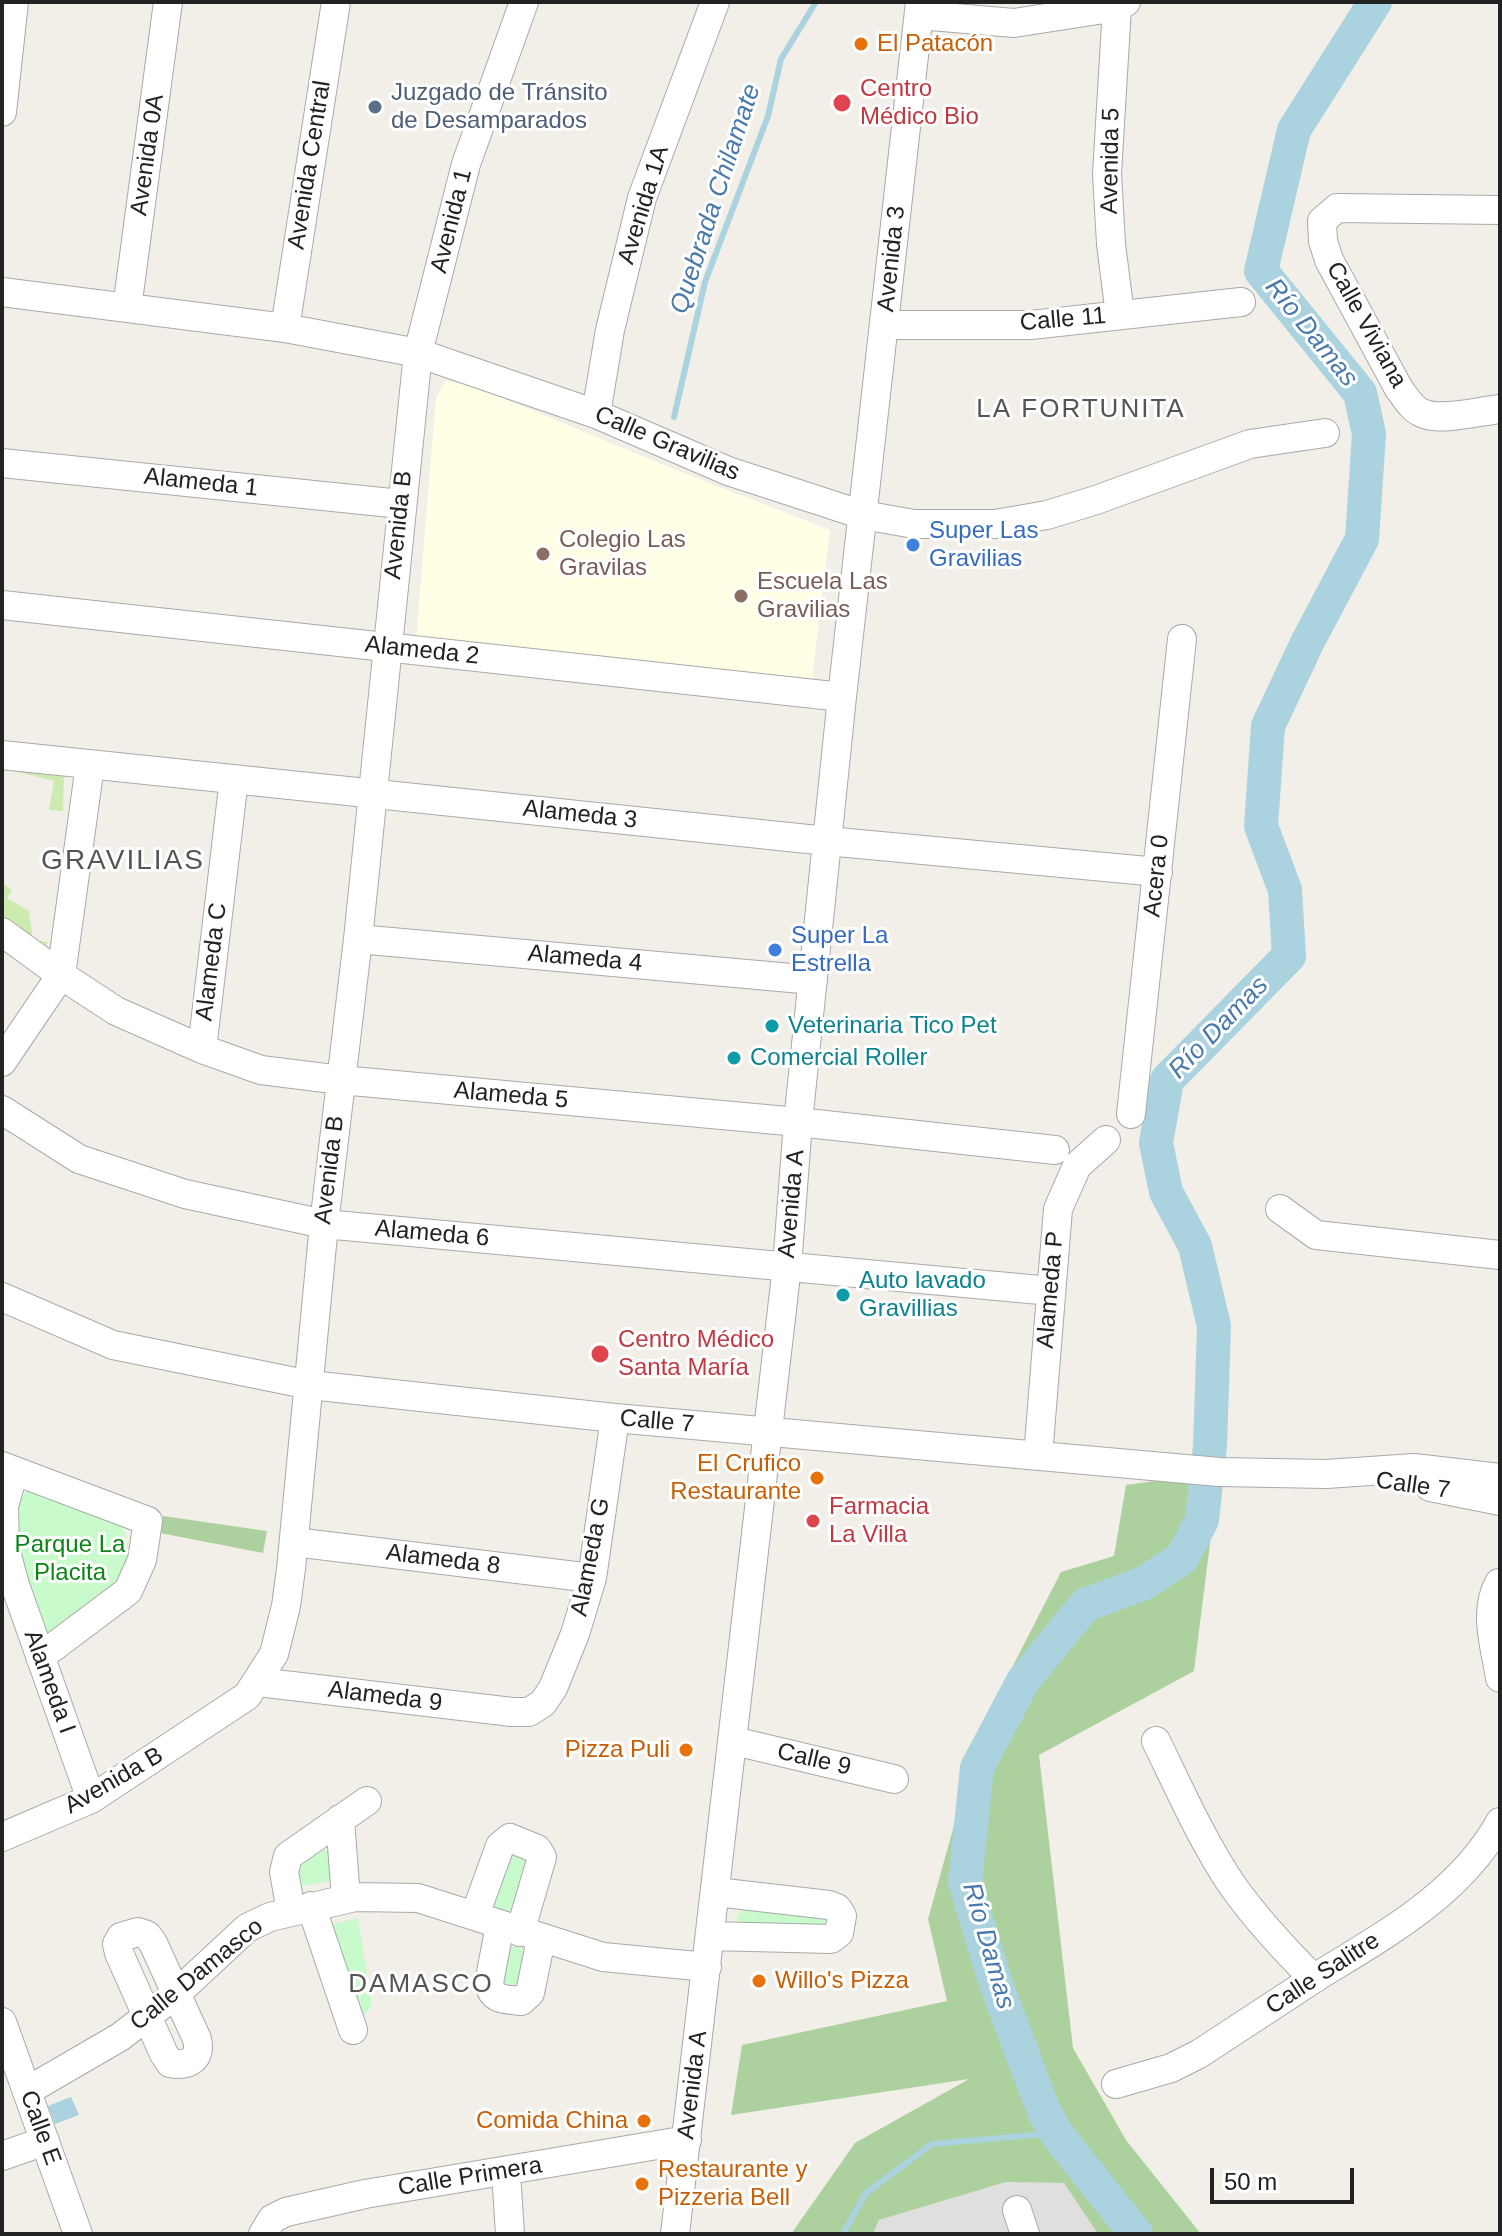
<!DOCTYPE html>
<meta charset="utf-8">
<style>
body{margin:0}
#map{position:relative;width:1502px;height:2236px;overflow:hidden;background:#f2efe9;font-family:Helvetica,sans-serif}
canvas{display:block}
.frame{position:absolute;inset:0;border:4px solid #222;pointer-events:none}
.scale{position:absolute;left:1210px;top:2168px;width:144px;height:36px;box-sizing:border-box;border:4px solid #222;border-top:0;padding-left:10px;font-size:24px;line-height:28px;white-space:nowrap;color:#222;-webkit-text-stroke:6px #fff;paint-order:stroke}
</style>
<div id="map">
<canvas width="1502" height="2236"></canvas>
<div class="frame"></div>
<div class="scale">50 m</div>
</div>
<script>
const g = document.querySelector('canvas').getContext('2d');
g.lineJoin = 'round';
function fill(path, color) { g.fillStyle = color; g.fill(path, 'evenodd'); }
function trace(path, color, width, dash) { g.strokeStyle = color; g.lineWidth = width; g.lineCap = dash ? 'butt' : 'round'; g.setLineDash(dash || []); g.stroke(path); }
function drawText(font, color, halo, rows, align = 'center') {
  g.font = font + ' Helvetica,sans-serif'; g.lineWidth = 6; g.setLineDash([]); g.textBaseline = 'middle'; g.strokeStyle = halo; g.fillStyle = color; for (const [text, x, y, turn = 0] of rows) {
    g.save(); g.translate(x, y); g.rotate((+turn || 0) * Math.PI / 180); g.textAlign = isNaN(turn) ? turn : align; if (halo) g.strokeText(text, 0, 0); g.fillText(text, 0, 0); g.restore();
  }
}
const residential = new Path2D(`
 M1006 2182 1064 2183 1098 2234H873L879 2220Z`);
const education = new Path2D(`
 M445 381 471 385 671 468 830 530 812 679 416 640 436 398Z`);
const grass = new Path2D(`
 M2 768 64 774 63 811 49 810 54 781Z
 M2 883 12 890 7 898 29 911 33 940 48 942 44 953 2 920Z`);
const forest = new Path2D(`
 M1219 1472 1194 1671 1039 1755 1073 2048 1126 2140 1201 2234H1098L1064 2183 1006 2182 879 2220 873 2234H791L855 2143 969 2079 731 2115 742 2045 947 2001 928 1919 981 1728 1061 1572 1114 1556 1126 1485Z
 M163 1516 267 1531 263 1553 160 1533Z`);
const park = new Path2D(`
 M33 1484 122 1525 130 1551 125 1577 46 1641 12 1536 17 1503Z
 M312 1847 332 1851 334 1880 297 1887 296 1861Z
 M512 1848 533 1856 511 1914 490 1906Z
 M747 1907 827 1917 829 1924 827 1932 738 1925 737 1916Z
 M358 1918 372 2005 363 2017 326 1926Z
 M506 1945 528 1949 521 1993 498 1989Z`);
const water = new Path2D(`
 M71 2097 79 2115 55 2124 48 2106Z`);
const stream = new Path2D(`
 M674 417 705 282 768 116 781 59 816 2
 M843 2234 866 2193 932 2144 1056 2133`);
const river = new Path2D(`
 M1136 2234 1056 2133 1044 2111 997 1987 965 1882 977 1768 1023 1681 1085 1605 1144 1583 1182 1558 1202 1520 1210 1446 1214 1326 1195 1246 1166 1192 1156 1143 1167 1080 1289 956 1285 890 1261 826 1268 726 1308 641 1362 539 1369 434 1360 393 1261 271 1294 130 1375 2`);
const minor = new Path2D(`
 M1117 7 1107 174 1111 244 1120 315
 M919 15 1014 23 1117 7 1126 2
 M2 112 14 2
 M1500 210 1337 208 1322 221 1323 241 1329 260 1399 389C1406 398 1412 409 1422 413 1440 422 1480 411 1500 409
 M2 292 285 328 418 353 596 414 728 471 863 515 914 524H995L1047 515 1096 500 1250 444 1325 433
 M127 308 168 2
 M885 325H1031L1241 302
 M285 328 336 2
 M596 414 610 330 642 198 715 2
 M2 463 401 504
 M2 605 842 697
 M2 755 827 841 1158 872
 M2 932 61 975 116 1011 202 1049 261 1070 341 1080 798 1122 1055 1150
 M358 939 813 980
 M202 1049 234 779
 M2 1062 61 975 90 765
 M2 1110 79 1159 185 1194 324 1224 1051 1291
 M1131 1114 1182 639
 M1280 1209 1316 1235 1500 1255
 M2 1297 113 1345 310 1385 615 1418 1219 1472 1326 1474 1414 1468 1500 1478
 M1038 1456 1058 1209 1077 1166 1106 1140
 M2 1466 148 1521 142 1560 128 1591 40 1657
 M14 1471 4 1506 5 1548 15 1585 91 1799
 M1430 1487 1500 1501
 M294 1542 592 1578
 M1499 1583C1483 1612 1495 1646 1500 1678
 M258 1682 512 1712H529L543 1703 553 1688 575 1634 592 1578 615 1418
 M734 1741 894 1779
 M1156 1741C1179 1788 1201 1838 1230 1882 1254 1917 1284 1949 1314 1979
 M340 1819 346 1899
 M2 1837 91 1799 247 1696 274 1654 286 1606 291 1569 324 1224 358 939 418 353 466 164 524 2
 M311 1906 353 2030
 M291 1911 284 1872 288 1856 367 1801
 M475 1915 500 1846 510 1838 537 1849 542 1857 520 1932
 M500 1925 489 1983C492 2001 505 1999 521 2001L530 1993 541 1939
 M138 1932 147 1935 153 1943 197 2039C202 2059 188 2067 170 2063L164 2054 119 1953 117 1944 121 1937Z
 M711 1936 831 1939 839 1933 842 1916 837 1908 829 1905 716 1892
 M2 2022 78 2234
 M1116 2084 1171 2068 1199 2054C1239 2028 1278 2002 1318 1976 1386 1934 1460 1894 1500 1822
 M27 2091 120 2037 176 1994 247 1928 270 1917 355 1897 418 1898 603 1957 707 1967
 M2 2156 45 2141
 M506 2172 510 2234
 M1017 2210 1025 2234
 M263 2234 272 2219 286 2212 365 2194 687 2140
 M675 2234 787 1266 798 1122 842 697 920 2`);
const markers = [
 [861,44,8,"#e8710a"],
 [842,103,10,"#e0444e"],
 [375,107,8,"#5c6f8a"],
 [913,545,8,"#3f7fe0"],
 [543,554,8,"#8d6e63"],
 [741,596,8,"#8d6e63"],
 [775,950,8,"#3f7fe0"],
 [772,1026,8,"#0f9aa8"],
 [734,1058,8,"#0f9aa8"],
 [843,1295,8,"#0f9aa8"],
 [600,1354,10,"#e0444e"],
 [817,1478,8,"#e8710a"],
 [813,1521,8,"#e0444e"],
 [686,1750,8,"#e8710a"],
 [759,1981,8,"#e8710a"],
 [644,2121,8,"#e8710a"],
 [642,2184,8,"#e8710a"]
];
const foodNames = [
 ["El Patacón",877,44],
 ["El Crufico",801,1464,"right"],
 ["Restaurante",801,1492,"right"],
 ["Pizza Puli",670,1750,"right"],
 ["Willo's Pizza",775,1981],
 ["Comida China",628,2121,"right"],
 ["Restaurante y",658,2170],
 ["Pizzeria Bell",658,2198]
];
const healthNames = [
 ["Centro",860,89],
 ["Médico Bio",860,117],
 ["Centro Médico",618,1340],
 ["Santa María",618,1368],
 ["Farmacia",829,1507],
 ["La Villa",829,1535]
];
const serviceNames = [
 ["Juzgado de Tránsito",391,93],
 ["de Desamparados",391,121]
];
const streetNames = [
 ["Avenida 0A",148,155,-82],
 ["Avenida 5",1111,161,-89],
 ["Avenida Central",310,165,-81],
 ["Avenida 1A",644,205,-73],
 ["Avenida 1",452,221,-76],
 ["Avenida 3",892,259,-84],
 ["Calle 11",1063,320,-5],
 ["Calle Viviana",1366,325,61],
 ["Calle Gravilias",667,444,23],
 ["Alameda 1",201,483,6],
 ["Avenida B",399,525,-84],
 ["Alameda 2",422,651,6],
 ["Alameda 3",580,815,6],
 ["Acera 0",1157,876,-84],
 ["Alameda 4",585,959,5],
 ["Alameda C",212,962,-83],
 ["Alameda 5",511,1096,5],
 ["Avenida B",330,1170,-83],
 ["Avenida A",792,1204,-85],
 ["Alameda 6",432,1234,5],
 ["Alameda P",1051,1290,-85],
 ["Calle 7",657,1422,5],
 ["Calle 7",1413,1486,8],
 ["Alameda G",591,1557,-79],
 ["Alameda 8",443,1560,7],
 ["Alameda I",49,1682,70],
 ["Alameda 9",385,1697,7],
 ["Calle 9",814,1760,13],
 ["Avenida B",114,1781,-30],
 ["Calle Salitre",1323,1974,-33],
 ["Calle Damasco",197,1975,-39],
 ["Avenida A",693,2085,-83],
 ["Calle E",40,2128,70],
 ["Calle Primera",470,2177,-9]
];
const shopNames = [
 ["Super Las",929,531],
 ["Gravilias",929,559],
 ["Super La",791,936],
 ["Estrella",791,964]
];
const educationNames = [
 ["Colegio Las",559,540],
 ["Gravilas",559,568],
 ["Escuela Las",757,582],
 ["Gravilias",757,610]
];
const cultureNames = [
 ["Veterinaria Tico Pet",788,1026],
 ["Comercial Roller",750,1058],
 ["Auto lavado",859,1281],
 ["Gravillias",859,1309]
];
const parkNames = [
 ["Parque La",70,1545],
 ["Placita",70,1573]
];
const waterNames = [
 ["Quebrada Chilamate",716,199,-72],
 ["Río Damas",1311,333,51],
 ["Río Damas",1219,1028,-46],
 ["Río Damas",988,1946,74]
];
const neighbourhoodNames = [
 ["LA FORTUNITA",1081,410],
 ["DAMASCO",421,1985]
];
const quarterNames = [
 ["GRAVILIAS",123,861]
];
fill(residential, '#e0dfdf');
fill(education, '#ffffe5');
fill(grass, '#cdebb0');
fill(forest, '#add19e');
fill(park, '#c8facc');
fill(water, '#aad3df');
trace(stream, '#aad3df', 6);
trace(river, '#aad3df', 34);
trace(minor, '#a9a9a9', 30);
trace(minor, '#fff', 28);
for (const [x, y, r, color] of markers) { const dot = new Path2D(); dot.arc(x, y, r, 0, 2 * Math.PI); g.fillStyle = color; g.fill(dot); trace(dot, '#fff', 3); }
drawText('24px', '#c56008', '#fff', foodNames, 'left');
drawText('24px', '#be3a42', '#fff', healthNames, 'left');
drawText('24px', '#4e5e75', '#fff', serviceNames, 'left');
drawText('24px', '#222', '#fff', streetNames);
drawText('24px', '#366cbe', '#fff', shopNames, 'left');
drawText('24px', '#785e54', '#fff', educationNames, 'left');
drawText('24px', '#0d838f', '#fff', cultureNames, 'left');
drawText('24px', '#0c8416', '#fff', parkNames);
drawText('italic 26px', '#4a7aab', '#fff', waterNames);
g.letterSpacing = '2px';
drawText('26px', '#555', '#fff', neighbourhoodNames);
g.letterSpacing = '0px';
g.letterSpacing = '2px';
drawText('28px', '#555', '#fff', quarterNames);
g.letterSpacing = '0px';
</script>
